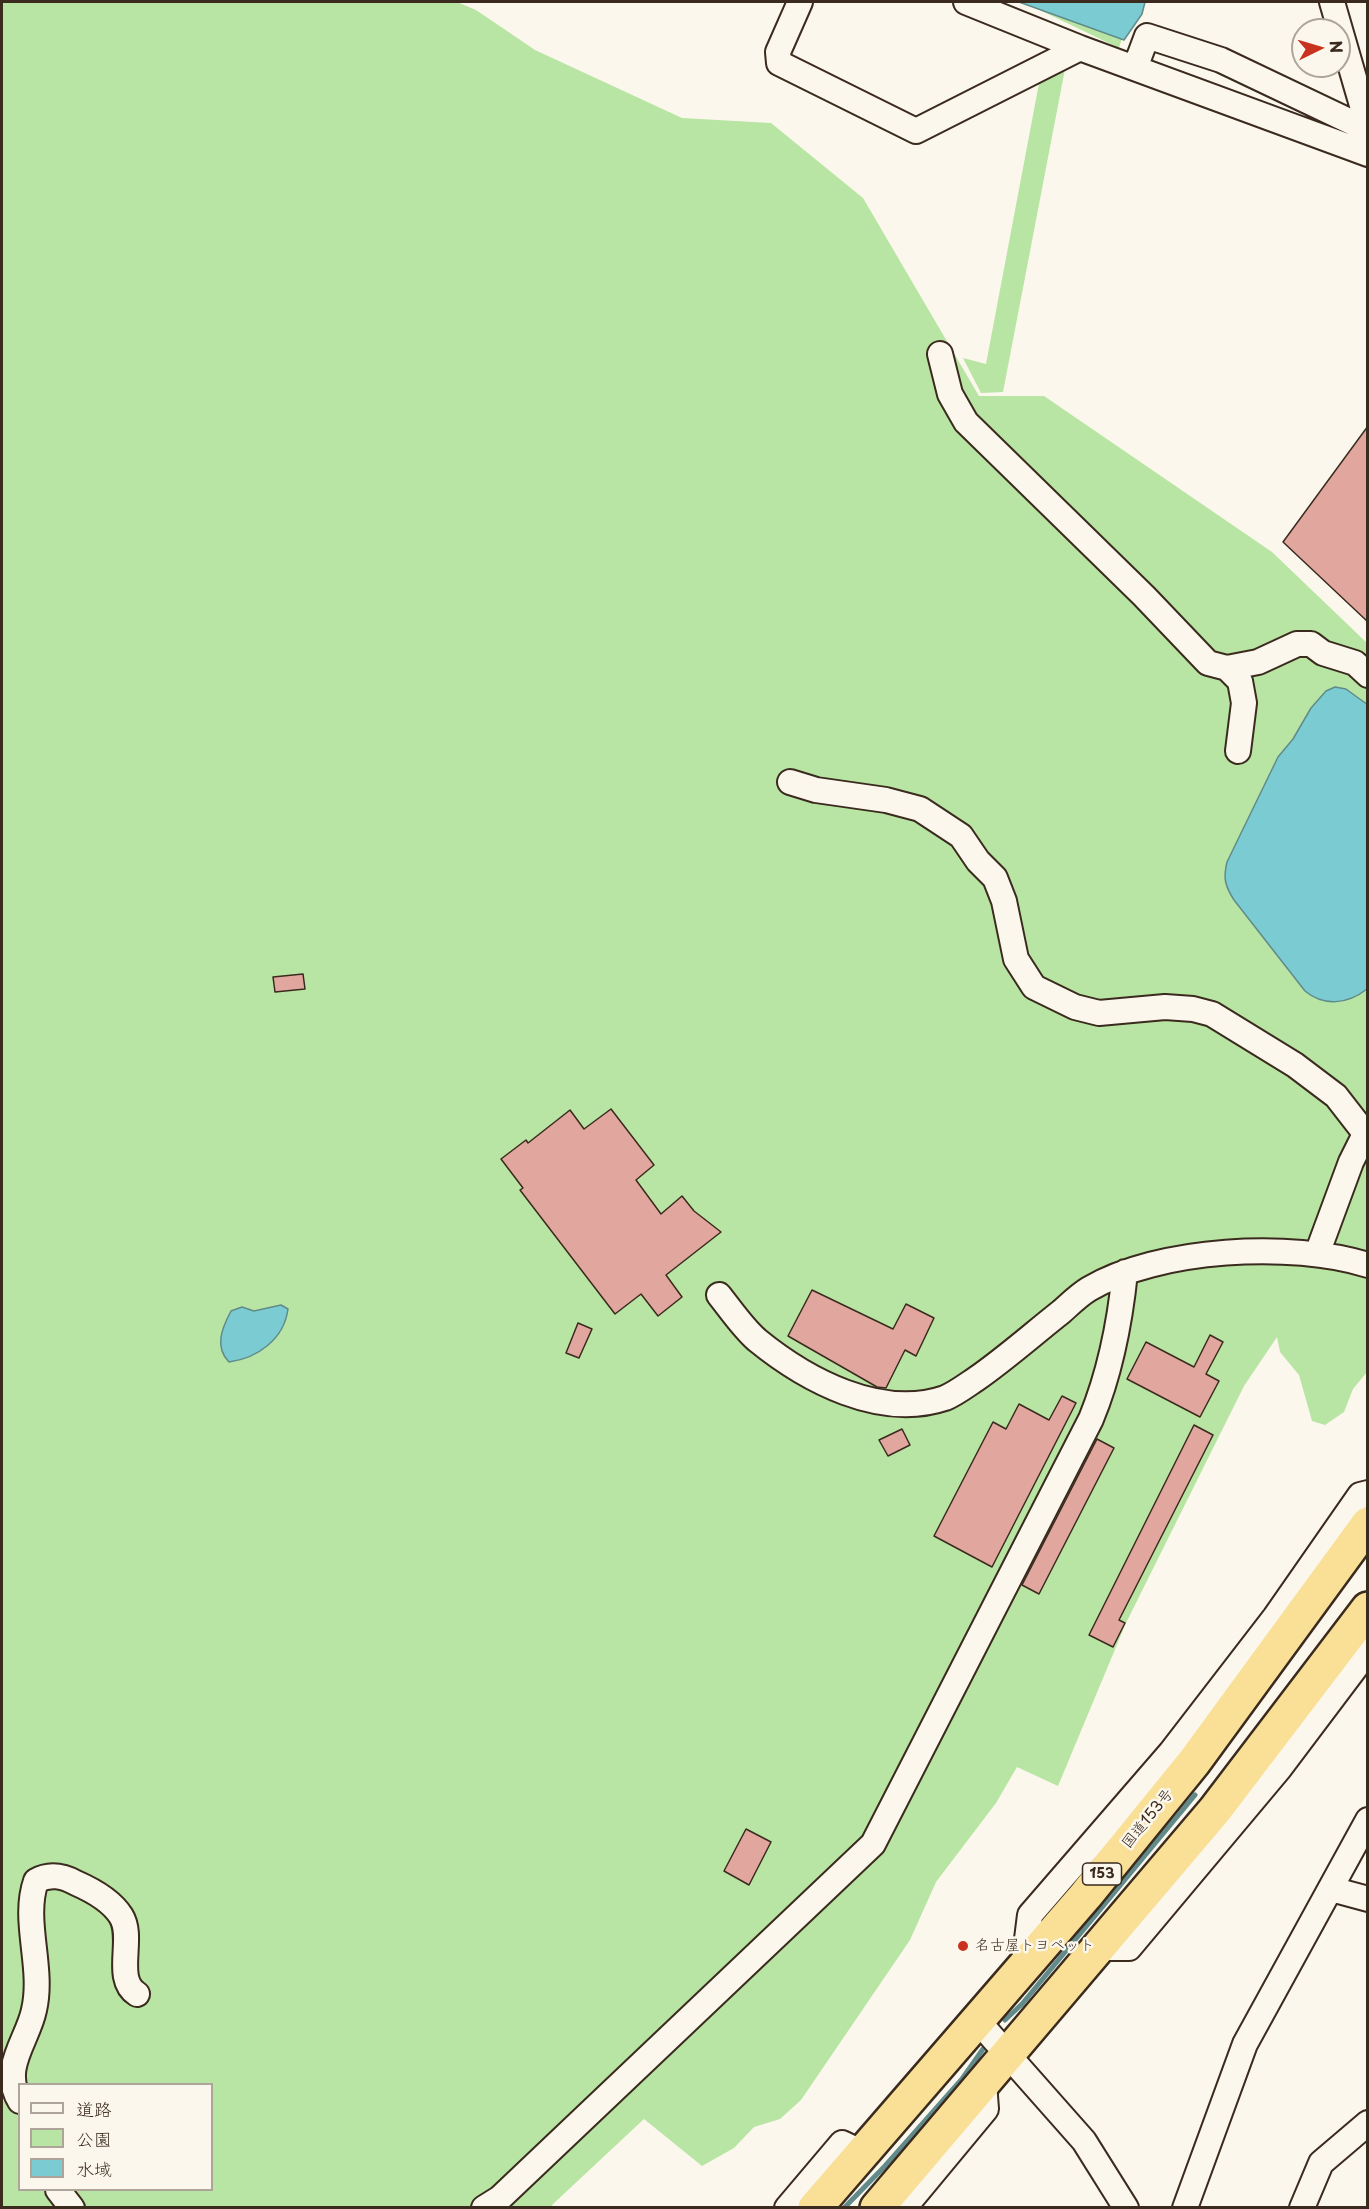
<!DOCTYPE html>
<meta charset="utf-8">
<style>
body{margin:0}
#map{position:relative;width:1369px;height:2209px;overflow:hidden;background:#fbf7ec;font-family:"Playpen Sans","Klee One",sans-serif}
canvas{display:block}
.frame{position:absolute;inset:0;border:3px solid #3b2a1e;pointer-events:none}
.legend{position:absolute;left:18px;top:2083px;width:195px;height:108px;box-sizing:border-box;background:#fbf7ec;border:2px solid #aea59a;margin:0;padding:8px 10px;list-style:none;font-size:18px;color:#3b2a1e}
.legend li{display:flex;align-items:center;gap:12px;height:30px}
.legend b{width:30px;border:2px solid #aea59a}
.north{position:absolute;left:1291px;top:18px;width:60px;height:60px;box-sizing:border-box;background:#fbf7ec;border:2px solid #aea59a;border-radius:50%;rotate:85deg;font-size:16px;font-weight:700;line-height:24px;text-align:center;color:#3b2a1e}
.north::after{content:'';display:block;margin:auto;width:21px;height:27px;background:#c8321e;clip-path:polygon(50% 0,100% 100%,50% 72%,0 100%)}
</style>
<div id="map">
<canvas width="1369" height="2209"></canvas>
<div class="frame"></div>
<ul class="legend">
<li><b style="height:8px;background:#fbf7ec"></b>道路</li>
<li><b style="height:16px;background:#b8e5a3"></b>公園</li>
<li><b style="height:16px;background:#7accd2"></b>水域</li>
</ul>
<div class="north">N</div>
</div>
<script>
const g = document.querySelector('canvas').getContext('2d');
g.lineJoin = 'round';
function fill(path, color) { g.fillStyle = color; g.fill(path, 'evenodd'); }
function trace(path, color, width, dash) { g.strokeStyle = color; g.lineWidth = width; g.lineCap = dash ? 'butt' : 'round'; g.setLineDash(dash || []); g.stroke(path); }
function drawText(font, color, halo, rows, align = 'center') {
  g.font = font + ' "Playpen Sans","Klee One",sans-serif'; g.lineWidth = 5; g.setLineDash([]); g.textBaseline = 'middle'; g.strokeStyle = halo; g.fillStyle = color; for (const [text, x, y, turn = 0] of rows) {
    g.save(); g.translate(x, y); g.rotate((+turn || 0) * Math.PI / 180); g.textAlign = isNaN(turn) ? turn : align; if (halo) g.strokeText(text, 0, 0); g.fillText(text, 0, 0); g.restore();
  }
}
const green = new Path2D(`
 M2 2H457L476 10 535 50 682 118 771 123 863 198 979 396H1044L1272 552 1367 643V1372L1353 1389 1344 1412 1325 1425 1312 1421 1299 1375 1280 1352 1277 1337 1244 1386 1126 1623 1058 1786 1017 1767 996 1803 936 1882 910 1940 801 2100 780 2119 754 2127 734 2148 702 2166 644 2119 552 2205 553 2207 2 2208ZM20 2084H212V2190H20Z
 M1023 2H1133L1119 48Z
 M1065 69 1003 392 981 393 963 358 986 364 1040 78Z`);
const water = new Path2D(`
 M1019 2H1145L1142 14 1124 40Z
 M1335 687 1346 689 1368 705 1367 989C1348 1004 1324 1007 1305 991L1234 900C1225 886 1223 878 1227 862L1278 757 1293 739 1311 708 1326 691Z
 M281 1305 288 1309C284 1339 258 1358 229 1362 214 1347 222 1328 231 1311L242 1307 254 1311Z`);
const stream = new Path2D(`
 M1005 2020 1022 2004 1195 1795
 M844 2208 885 2166 962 2079 983 2049`);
const building = new Path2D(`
 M1368 426V622L1283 542Z
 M303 974 305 989 275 992 273 977Z
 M611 1109 654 1165 636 1180 661 1214 682 1196 694 1211 721 1232 666 1275 682 1297 658 1316 641 1294 615 1314 520 1190 523 1188 501 1159 526 1140 528 1143 570 1110 584 1129Z
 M812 1290 893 1329 906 1304 934 1318 916 1356 905 1350 886 1388 877 1387 788 1336Z
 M578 1323 592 1329 579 1358 566 1353Z
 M1210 1335 1223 1342 1206 1374 1219 1381 1200 1417 1127 1379 1146 1342 1194 1367Z
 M1062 1396 1076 1403 992 1567 934 1536 993 1422 1006 1429 1019 1404 1049 1420Z
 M1194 1425 1213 1435 1119 1620 1125 1623 1113 1647 1089 1635Z
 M902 1429 910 1445 888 1456 879 1440Z
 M1097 1439 1114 1448 1039 1594 1022 1585Z
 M746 1829 771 1842 749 1885 724 1871Z`);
const minor = new Path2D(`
 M800 2 778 52 779 63 916 131 1080 48
 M966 2 1080 48 1368 154
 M1332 2 1368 126
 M1135 68 1147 36 1221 60 1368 130
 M940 354 950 394 966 422 1144 596 1208 663 1227 668 1240 681 1244 703 1238 751
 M1227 668 1258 662 1297 644H1311L1323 653 1355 663 1368 675
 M790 782 816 790 886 800 920 809 961 836 978 861 995 878 1004 901 1016 959 1034 987 1075 1007 1099 1013 1165 1007 1193 1009 1212 1014 1295 1065 1336 1096 1364 1132
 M1317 1254 1351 1162 1368 1128
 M719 1295C731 1310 743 1328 757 1340 806 1380 880 1420 945 1398 955 1394 967 1385 976 1379 1005 1359 1033 1334 1061 1312 1070 1304 1079 1295 1089 1289 1158 1248 1292 1241 1368 1265
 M1331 1889 1368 1899
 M1098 1948H1129L1279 1769 1368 1651
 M1024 1963 1030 1915 1171 1752 1275 1617 1360 1495 1368 1493
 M977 2020 1084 2141 1126 2208
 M20 2101C0 2068 28 2040 34 2010 44 1967 22 1921 36 1881 50 1873 63 1876 76 1883 92 1890 111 1900 121 1916 135 1938 113 1979 137 1994
 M58 2190 72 2208
 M484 2208 500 2198 873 1844 1091 1419C1110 1373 1120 1322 1125 1272
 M787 2208 842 2143 863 2153
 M904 2208 986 2109 984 2083
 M1185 2208 1245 2044 1368 1820
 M1302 2208 1321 2163 1368 2123`);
const highway = new Path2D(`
 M815 2208 1086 1895 1194 1762 1368 1524
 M877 2208 1215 1810 1368 1609`);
const markers = [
 [963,1946,6,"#c8321e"]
];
const shields = [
 [1102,1874,39]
];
const shieldNames = [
 ["153",1102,1874]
];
const streetNames = [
 ["国道153号",1148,1819,-51]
];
const poiNames = [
 ["名古屋トヨペット",975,1946]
];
fill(green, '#b8e5a3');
fill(water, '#7accd2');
trace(water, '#618b8a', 1.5);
trace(stream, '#618b8a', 5);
fill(building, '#e1a79e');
trace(building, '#3b2a1e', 1.5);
trace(minor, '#3b2a1e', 28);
trace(highway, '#3b2a1e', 38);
trace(minor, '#fbf7ec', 24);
trace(highway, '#f9e096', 33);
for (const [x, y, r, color] of markers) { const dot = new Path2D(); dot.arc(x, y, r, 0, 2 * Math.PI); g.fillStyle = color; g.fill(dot); trace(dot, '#fbf7ec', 2); }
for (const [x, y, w] of shields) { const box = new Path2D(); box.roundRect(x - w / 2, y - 11, w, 22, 4.5); g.fillStyle = '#fbf7ec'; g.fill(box); trace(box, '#3b2a1e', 1.5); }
drawText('bold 14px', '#3b2a1e', null, shieldNames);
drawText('15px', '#3b2a1e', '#fbf7ec', streetNames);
drawText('15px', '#3b2a1e', '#fbf7ec', poiNames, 'left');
</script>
